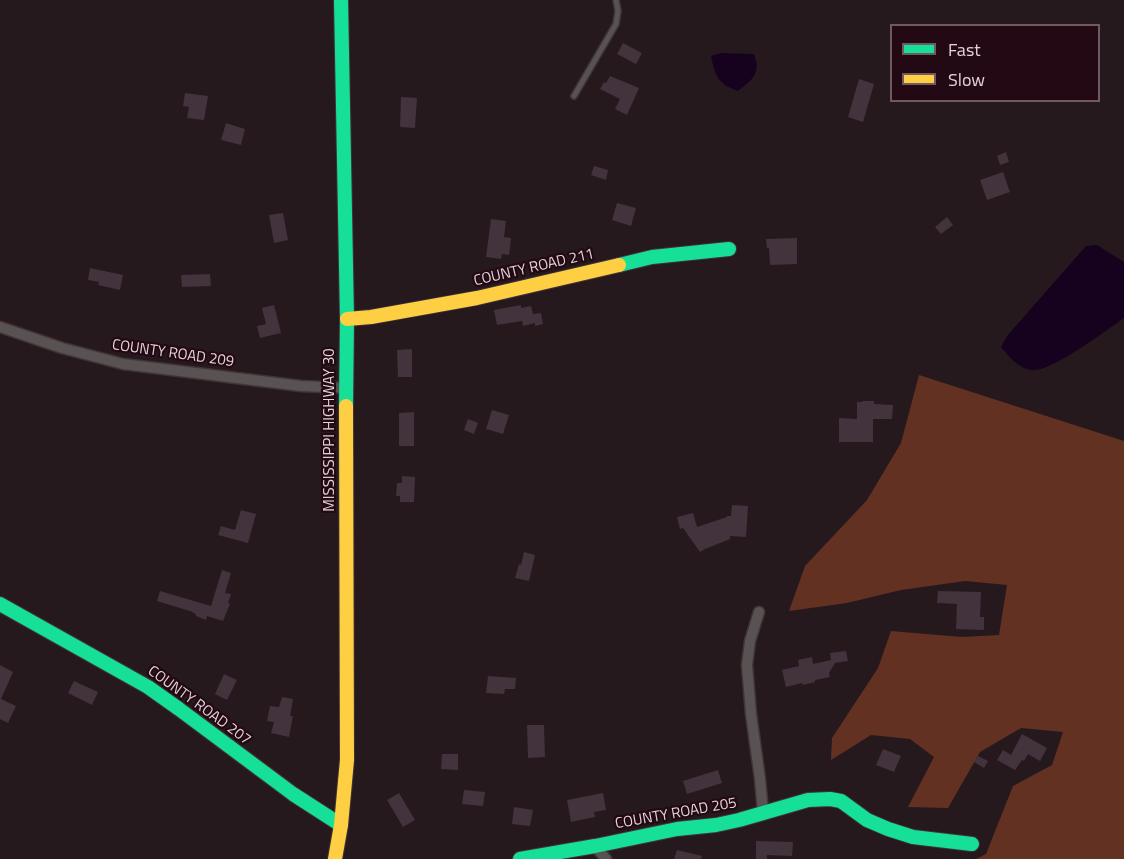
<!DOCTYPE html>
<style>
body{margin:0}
#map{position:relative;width:1124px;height:859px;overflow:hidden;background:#26191d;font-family:"Titillium Web",sans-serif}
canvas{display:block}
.legend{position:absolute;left:890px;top:24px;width:210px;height:78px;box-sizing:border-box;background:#220913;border:2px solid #705961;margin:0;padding:8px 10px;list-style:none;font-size:18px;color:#e4d2d7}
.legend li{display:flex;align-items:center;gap:12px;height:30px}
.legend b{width:30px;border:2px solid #705961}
</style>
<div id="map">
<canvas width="1124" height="859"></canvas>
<ul class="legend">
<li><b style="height:8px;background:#16e098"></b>Fast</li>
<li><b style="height:8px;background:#ffcf43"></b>Slow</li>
</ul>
</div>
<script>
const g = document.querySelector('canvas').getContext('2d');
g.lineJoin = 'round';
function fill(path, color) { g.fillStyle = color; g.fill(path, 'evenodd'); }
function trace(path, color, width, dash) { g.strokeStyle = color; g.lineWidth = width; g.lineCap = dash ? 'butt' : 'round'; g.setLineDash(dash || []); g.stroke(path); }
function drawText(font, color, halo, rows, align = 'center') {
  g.font = font + ' "Titillium Web",sans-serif'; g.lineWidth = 4.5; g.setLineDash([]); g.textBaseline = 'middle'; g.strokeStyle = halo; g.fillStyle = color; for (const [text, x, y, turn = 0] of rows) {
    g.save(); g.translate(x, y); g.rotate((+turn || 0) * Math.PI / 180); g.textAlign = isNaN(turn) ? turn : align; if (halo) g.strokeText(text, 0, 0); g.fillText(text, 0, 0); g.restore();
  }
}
const forest = new Path2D(`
 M919 375 1124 441V859H976L986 854 1013 786 1052 765 1063 732 1021 728 980 752 948 808 908 807 934 757 910 739 871 735 831 760 832 738 878 668 891 631 962 637 999 635 1007 585 965 581 901 590 847 603 789 611 805 566 867 500 901 443Z`);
const water = new Path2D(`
 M721 53 754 54C761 74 753 79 738 91 718 84 715 76 711 56Z
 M1097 245 1124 262V318C1107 330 1053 370 1035 370 1021 371 1009 357 1001 347L1007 336 1086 246Z`);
const building = new Path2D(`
 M623 43 642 53 636 64 617 54Z
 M610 76 639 88 627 115 615 109 620 99 600 89 604 82 606 83Z
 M859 79 874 84 863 122 848 117Z
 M185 93 208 96 204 120 187 118 189 107 183 106Z
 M401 97 417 98 415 128 400 127Z
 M226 123 245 129 241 145 221 140Z
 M1006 152 1009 162 1000 165 997 156Z
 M594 166 608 170 606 180 591 175Z
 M1003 172 1010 192 987 200 980 180Z
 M617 203 636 208 631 226 612 220Z
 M283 213 288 240 274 243 269 215Z
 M947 217 953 225 941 234 935 227Z
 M491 219 506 221 504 237 511 238 509 255 502 254 501 259 486 257Z
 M797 238V264L770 265 769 248H767L766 239Z
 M90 268 123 275 120 290 98 285 99 282 88 280Z
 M210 274 211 286 182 287 181 275Z
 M274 305 281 333 260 338 257 326 266 324 262 308Z
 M521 305V308L531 306 533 314 541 313 543 324 535 326V323L523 326 522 321 497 325 494 310Z
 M412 349V377H398L397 350Z
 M863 401H874V404L893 405 892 419H873V442H839V418L857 419V402H862Z
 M492 410 509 415 503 434 486 429Z
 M414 412V446H399V413Z
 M468 419 478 423 474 434 464 430Z
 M402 476 415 477 414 502H400V496H396L397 483H402Z
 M732 505 748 506 746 537 730 536V539L705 549 700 552 683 528 680 529 677 517 693 513 697 527 727 517V516H731Z
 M241 510 256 514 248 543 218 535 221 526 235 530Z
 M524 552 535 555 529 581 515 578 519 564 521 565Z
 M222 570 231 573 225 593 231 594 228 603 230 604 223 621 207 616 206 620 196 616V614L193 613V612L157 601 160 591 211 606Z
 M938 591 981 592 980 617H984V630L956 629 957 604 937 603Z
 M846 651 848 661 835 663 829 673 830 677 815 680V682L803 685 802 683 786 687 782 670 799 666 798 660 812 657 813 664 831 660 830 653Z
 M0 665 13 672 1 699 16 706 8 723 0 719Z
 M224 674 237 680 227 700 215 694Z
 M488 676 516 678 515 689H505L504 694 486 693Z
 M74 681 98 692 92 705 68 693Z
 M282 697 293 699 290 716H293L289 737 271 733 274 722 267 721 270 706 279 707Z
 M527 725H544L545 757 528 758Z
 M1022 734 1047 748 1040 761 1028 754 1024 761 1022 760 1015 770 997 760 1003 750 1011 755Z
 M883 749 901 756 894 772 876 765Z
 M442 754H458V770L441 769Z
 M978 756 988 761 984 768 974 762Z
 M718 770 722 783 687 794 683 781Z
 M464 790 485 792 483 806 462 804Z
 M399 793 415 820 403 827 387 800Z
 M603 793 606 810 594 812 595 817 571 822 567 800Z
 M514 807 533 810 530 826 512 824Z
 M756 841 793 842 792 856 767 855V859H756Z
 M677 850 702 856 701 859H674Z`);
const lane = new Path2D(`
 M574 96 616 24 618 11 616 0`);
const street = new Path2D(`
 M0 327 62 348 123 364 301 386 346 388
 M759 612 750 641 747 665 751 714 760 779 763 812
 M595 846 606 859`);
const fast = new Path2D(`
 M341 0 347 319 346 406
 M619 265 652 257 729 249
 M0 604 148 687 179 709 293 794 341 825
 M520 859 595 846 677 829 716 825 739 820 808 800 830 799 841 801 867 820 888 829 913 837 972 844`);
const slow = new Path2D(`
 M347 319 371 317 477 298 619 265
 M335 859 341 825 347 760 346 406`);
const streetNames = [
 ["COUNTY ROAD 211",534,268,-13],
 ["COUNTY ROAD 209",173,354,8],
 ["MISSISSIPPI HIGHWAY 30",330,430,-90],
 ["COUNTY ROAD 207",199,706,36],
 ["COUNTY ROAD 205",676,814,-10]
];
fill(forest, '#623122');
fill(water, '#16021e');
fill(building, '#42333c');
trace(lane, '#403438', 8);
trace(street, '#403438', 13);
trace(fast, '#403438', 16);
trace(slow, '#403438', 16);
trace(lane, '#585253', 5);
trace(street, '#585253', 10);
trace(fast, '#16e098', 14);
trace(slow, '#ffcf43', 14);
drawText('15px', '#e4d2d7', '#220913', streetNames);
</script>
